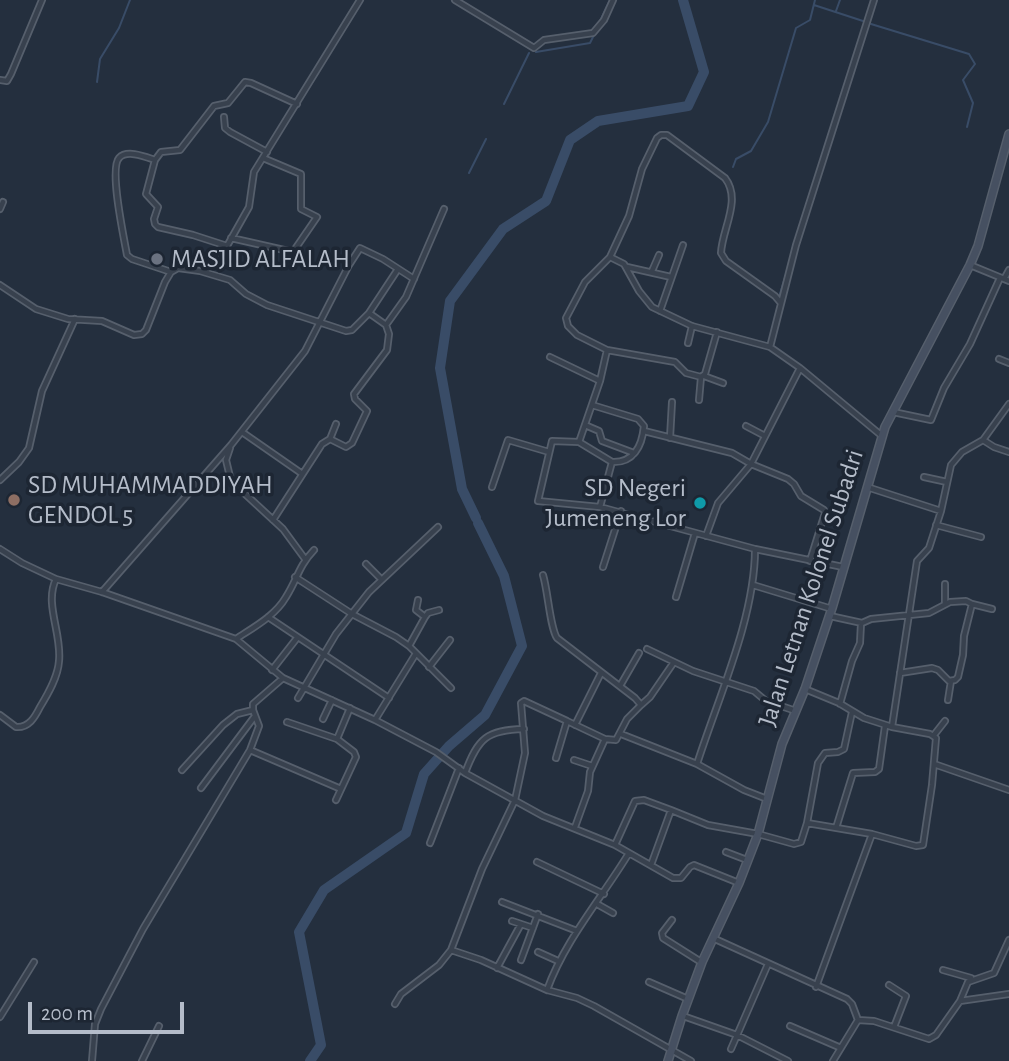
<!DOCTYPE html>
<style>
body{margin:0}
#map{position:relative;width:1009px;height:1061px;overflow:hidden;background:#242f3e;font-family:"Alegreya Sans",sans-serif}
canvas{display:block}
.scale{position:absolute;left:28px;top:1002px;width:156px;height:32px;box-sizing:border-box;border:4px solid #b4bcc9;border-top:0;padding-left:9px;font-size:21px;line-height:24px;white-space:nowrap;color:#b4bcc9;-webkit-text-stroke:5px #1d2633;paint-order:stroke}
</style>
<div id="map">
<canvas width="1009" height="1061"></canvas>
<div class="scale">200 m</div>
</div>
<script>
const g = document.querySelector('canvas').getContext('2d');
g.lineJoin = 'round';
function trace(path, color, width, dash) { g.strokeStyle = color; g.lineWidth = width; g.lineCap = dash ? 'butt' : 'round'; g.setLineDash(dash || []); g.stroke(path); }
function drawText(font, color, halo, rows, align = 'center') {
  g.font = font + ' "Alegreya Sans",sans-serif'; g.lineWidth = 7; g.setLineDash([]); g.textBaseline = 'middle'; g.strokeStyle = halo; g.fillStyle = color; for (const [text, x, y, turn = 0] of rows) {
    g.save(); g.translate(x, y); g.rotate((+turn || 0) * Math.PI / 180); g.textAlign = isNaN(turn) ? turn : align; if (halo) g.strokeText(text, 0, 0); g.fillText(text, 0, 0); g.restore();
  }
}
const stream = new Path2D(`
 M814 5 866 22
 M836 11 840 0
 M600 21 610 0
 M871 24 969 54 975 64 963 80 973 103 967 127
 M536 52 590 43 594 35
 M97 82 100 59 119 28 130 0
 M504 104 529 53
 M733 167 736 159 751 151 768 122 796 28 810 20 815 0
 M469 173 486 139
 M779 297 787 271`);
const river = new Path2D(`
 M476 518 462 489 440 368 450 301 503 229 546 201 570 140 598 121 688 106 704 72 683 0
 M310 1061 321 1045 299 932 324 890 406 833 424 774 449 746 485 715 522 646 504 576 478 523`);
const minor = new Path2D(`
 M455 0 534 48 544 40 593 33 604 20 613 0
 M0 80 7 81 11 74 42 0
 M224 117 225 128 230 132 267 152
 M155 160 146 194 158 207 154 219 155 224 158 227 193 235 227 246
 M0 209 3 202
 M231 238 293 252 317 217 301 209V174L263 158
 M610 257 624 264 639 291 652 307 692 326 770 347 800 368 882 436
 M970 265 1009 281
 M627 267 671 277
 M652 271 659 255
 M171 272 132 259 127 255C124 238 109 169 119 158 127 149 146 157 155 160L161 152 180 150 214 106 228 103 245 82 251 83 297 104
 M205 272 227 246 249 207 254 172 360 0
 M1004 279 1009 270
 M0 285 36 309 68 319 102 321 134 335 142 334 146 330 165 282 171 272 178 268 200 271 230 280 246 294 267 305 346 331 352 330 369 313 386 325 389 334 387 350 354 394 355 399 367 411 352 443 346 447 330 439 322 444 273 520
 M660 311 683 245
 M369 313 398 269
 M386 325 406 297 444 209
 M688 343 692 326
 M770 347 796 245 874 0
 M607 350 577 335 568 326 566 318 585 282 610 257 629 216 642 169 657 138 661 135H667L725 178C742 200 722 229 721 253L726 261 775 296 780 302
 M550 357 600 381
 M999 359 1009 363
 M704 376 723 383
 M699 400 701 377
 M592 405 638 419 644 426C642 447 633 463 612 462
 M893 412 931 420 944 388 970 344 1000 278
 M585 425 599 431 602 441 634 453
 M746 426 765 436
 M644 431 732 453 751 464 788 479 794 484 801 496 824 510 825 513 810 561
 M242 432 301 473
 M670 438 672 402
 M330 439 336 424
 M983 440 994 447 1009 452
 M579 442 552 441 538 501 600 507 755 549 843 567
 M230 448 226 460 231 481 283 529 305 559
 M924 477 947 482
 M0 480 19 462 29 448 42 391 75 319
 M492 487 508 440 549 452
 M867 487 941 511
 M600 507 612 462 579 442 600 381 607 350 675 362 686 373 701 377 705 374 717 332
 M936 525 981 537
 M706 536 718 503 751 464 800 368
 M0 549 22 563 56 579 102 592 236 639 283 678 375 720 436 752 465 773 543 816 615 845 673 878H681L690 867 694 865 739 883
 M755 549C755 618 718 698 697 764L744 790 767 799
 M366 564 382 580
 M603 567 621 511
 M543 575C548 591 550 628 557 638L635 698 641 705 627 719 616 740 605 739 590 772 588 791 575 827
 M295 577 352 614 396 637 409 646 451 688
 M753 585 832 609
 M102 592 231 445 305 351 349 265 360 248 383 259 414 279
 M676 597 695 533
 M945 604V584
 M972 604 992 609
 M830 616 862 623 871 619 929 613 950 602 966 601 972 604 964 636 963 655 958 677 955 680 949 681 938 670 932 668 900 673
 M268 617 389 698
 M425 617 428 613 439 610
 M236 639C254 627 275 616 286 597 298 578 298 567 314 550
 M409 646 425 617 416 610 418 600
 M647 649 693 671 754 691 766 701 796 711
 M429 667 450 640
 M272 670 297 638
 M620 686 639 653
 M805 689 839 703 864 718 892 727 917 561 929 548 941 511 951 465 962 452 983 440 1009 404
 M298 698 336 634 369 592 438 527
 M948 700 951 681
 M840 704 852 661 860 643 861 623
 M641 705 650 697 674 662
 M0 715 16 727C29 728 35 717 40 707 48 694 58 677 59 661 62 633 44 604 56 579
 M323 719 332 700
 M375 720 415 655
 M287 722 337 739
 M575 725 601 673
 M621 734 697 764
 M934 735 945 721
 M250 750 341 789
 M556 758 567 721 605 739
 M574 760 592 766
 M934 764 1009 790
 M182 770 223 725 237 714 253 710
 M465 773C478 738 487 730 524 729
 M201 788 255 716
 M336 800 356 757 354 752 337 739 350 708
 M807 823 818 763 825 753 838 752 844 749 852 712
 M836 828 853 773 875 772 879 769 885 726
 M430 843 459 768
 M615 845 635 801 644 800 671 810
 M726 852 747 860
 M629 853C601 899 565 940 547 990L577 998 594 1006 691 1061
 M537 862 604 894
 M651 865 671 810 708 825 758 834 794 844 801 842 807 823 872 834 916 846 923 845 932 785 936 738 930 734 892 727
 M502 902 577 931
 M597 904 613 913
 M672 920 662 933 663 938 701 962
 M512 921 533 928
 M715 939 847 999 852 1004 858 1020
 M451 950 481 960 547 990
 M538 952 558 961
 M521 960 538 914
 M497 968 521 924
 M943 970 971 978
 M649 982 688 999
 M889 985 906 996 894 1027
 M816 987 872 834
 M960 1001 968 982 994 973 1009 940
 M395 1004 401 994 439 965 451 950 482 869 515 800 525 753 521 703 524 701 567 721
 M683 1016 737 1035 788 1061
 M0 1017 34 962
 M858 1020 874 1021 929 1039 936 1035 960 1001 1009 994
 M790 1026 841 1048
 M731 1049 768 964
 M92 1061 95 1024 101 1009 143 929 250 750 259 726 253 710V704L283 678
 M142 1061 159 1026
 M833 1061 858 1020`);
const secondary = new Path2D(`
 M668 1061 682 1016 702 962 739 883 758 834 782 744 805 689 832 608 885 427 970 265 978 246 1009 134`);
const markers = [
 [157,259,7,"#6b7280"],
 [14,500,7,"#8d6e63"],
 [700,503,7,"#0f9aa8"]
];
const poiNames = [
 ["MASJID ALFALAH",171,259],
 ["SD MUHAMMADDIYAH",28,485],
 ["GENDOL 5",28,515],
 ["SD Negeri",686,488,"right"],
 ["Jumeneng Lor",686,518,"right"]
];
const streetNames = [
 ["Jalan Letnan Kolonel Subadri",811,588,-72]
];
trace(stream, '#394c67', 2);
trace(river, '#394c67', 10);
trace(minor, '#565f6c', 8);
trace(secondary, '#565f6c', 10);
trace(minor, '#38414e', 4.5);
trace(secondary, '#465061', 7);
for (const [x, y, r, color] of markers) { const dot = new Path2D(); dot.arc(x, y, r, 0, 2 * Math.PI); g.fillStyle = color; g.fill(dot); trace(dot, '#1d2633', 2.5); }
drawText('26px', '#b4bcc9', '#1d2633', poiNames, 'left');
drawText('26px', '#b4bcc9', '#1d2633', streetNames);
</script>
